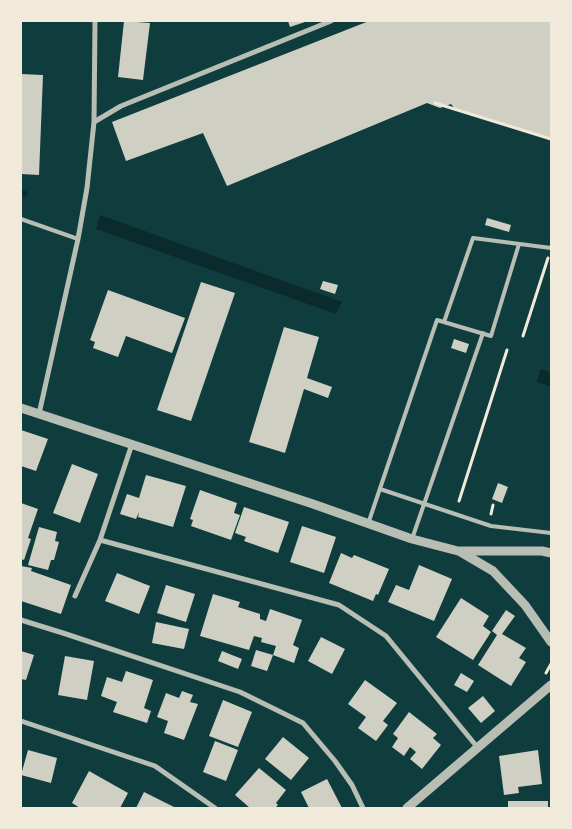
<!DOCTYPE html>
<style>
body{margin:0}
#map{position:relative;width:572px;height:829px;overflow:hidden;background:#0f3d3e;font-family:"IBM Plex Serif",serif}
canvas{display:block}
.frame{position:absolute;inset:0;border:22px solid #f1e9da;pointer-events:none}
</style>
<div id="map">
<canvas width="572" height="829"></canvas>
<div class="frame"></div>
</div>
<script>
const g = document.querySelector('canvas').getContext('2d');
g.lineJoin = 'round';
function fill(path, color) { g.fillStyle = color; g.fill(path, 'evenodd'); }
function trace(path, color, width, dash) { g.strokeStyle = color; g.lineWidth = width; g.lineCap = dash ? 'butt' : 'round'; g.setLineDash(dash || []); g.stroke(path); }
const water = new Path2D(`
 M100 215 342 302 336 314 96 229Z
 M541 369 551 373V387L537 382Z`);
const stream = new Path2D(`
 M21 193 25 194`);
const building = new Path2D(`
 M124 21 150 23 143 80 118 77Z
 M288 21H305V22L290 27Z
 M369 21H551V138L454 108 451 104 440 108 427 103 227 186 203 133 126 161 112 122Z
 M21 74 43 75 39 175 21 174Z
 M487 218 511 225 509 232 485 225Z
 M323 281 338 285 335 294 320 289Z
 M201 282 235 293 191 421 157 410Z
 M108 290 185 318 172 353 126 336 118 357 93 348 95 342 90 340Z
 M284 327 319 337 307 378 332 387 328 398 304 389 285 453 249 442Z
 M454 339 469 344 466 353 451 348Z
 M21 430 48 439 36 471 21 466Z
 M72 464 98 474 80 523 53 513Z
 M146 475 186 486 173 527 138 517 139 512 136 519 120 514 127 494 139 498Z
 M498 483 508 487 502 503 492 499Z
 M200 490 237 503 234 513 240 515 231 540 191 526 193 520 190 519Z
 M21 503 38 509 28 538 31 539 24 560 21 559Z
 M244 507 289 522 278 553 244 541 246 537 235 533Z
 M302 526 336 537 324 573 290 562Z
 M39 527 57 532 55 541 59 542 54 560H51L48 570 28 565Z
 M341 553 352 558 354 555 389 569 378 595 376 594 373 601 329 583Z
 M419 565 452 579 434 621 388 602 396 585 409 590Z
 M21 566 32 568 31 571 71 585 61 614 21 601Z
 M117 573 150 586 139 614 105 601Z
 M166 585 195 594 186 622 157 613Z
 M213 594 240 602 238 607 260 614V619L266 621 270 609 302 620 293 645 299 648 294 663 273 655 267 671 251 666 256 650 273 655 276 646 261 642 262 638 254 636 249 650 200 636Z
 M461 598 489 616 483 626 491 632 473 660 436 637Z
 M506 610 515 616 502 634 526 648 519 658 526 662 511 686 478 665 497 635 492 631Z
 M156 622 189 629 184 649 152 643Z
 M321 637 345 649 332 674 308 661Z
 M21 651 34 655 26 680 21 679Z
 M222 651 242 659 238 669 218 661Z
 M65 656 94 661 87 700 58 695Z
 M126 671 153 680 144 708 151 711 147 723 113 712 117 702 101 696 107 677 122 682Z
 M461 673 474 681 467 692 454 685Z
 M365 680 397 703 383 721 388 725 376 741 358 728 366 717 348 704Z
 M182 691 193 695 190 702 198 704 184 740 164 733 168 721 157 717 166 693 179 698Z
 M483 696 495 711 481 723 468 708Z
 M223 700 252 712 238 747 209 736Z
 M409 712 437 734 433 738 441 745 422 769 410 759 416 752 410 747 404 756 392 747 398 738 393 734Z
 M283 737 309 758 291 780 265 759Z
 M215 741 238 750 226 781 203 772Z
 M28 750 57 758 51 783 21 775Z
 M538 750 542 784 518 787 519 793 504 795 499 756Z
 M259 768 286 790 276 803 278 805 275 808H250L235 795Z
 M89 771 128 793 120 808H80L72 803Z
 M327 779 342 808H309L301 792Z
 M144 792 176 808H136Z
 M508 801H548V808H508Z`);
const path = new Path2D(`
 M435 103 551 139
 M523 336 548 258
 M459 501 507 350
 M491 514 493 505
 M546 673 551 664`);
const service = new Path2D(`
 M21 219 78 239
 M444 322 473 238 551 248
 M380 489 491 526 551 533
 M368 524 437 320 491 336 519 244
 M412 539 483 333`);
const minor = new Path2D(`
 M94 122 121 106 331 21
 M39 414 78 239 87 188 94 122 95 21
 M100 540 339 605 386 636 478 748
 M75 596 100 540 132 444
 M21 620 66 634 240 692 303 723 335 761 352 785 363 808
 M21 721 155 766 215 808`);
const tertiary = new Path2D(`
 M21 408 313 504 412 539 458 551H542L551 553
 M459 551 493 571 525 605 551 642
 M407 808 551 685`);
fill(water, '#0a2a2b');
trace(stream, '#0a2a2b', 5.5);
fill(building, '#cfcfc3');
trace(path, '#f1e9da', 3);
trace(service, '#b8beb3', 4);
trace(minor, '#b8beb3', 5);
trace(tertiary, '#b8beb3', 9);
</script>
